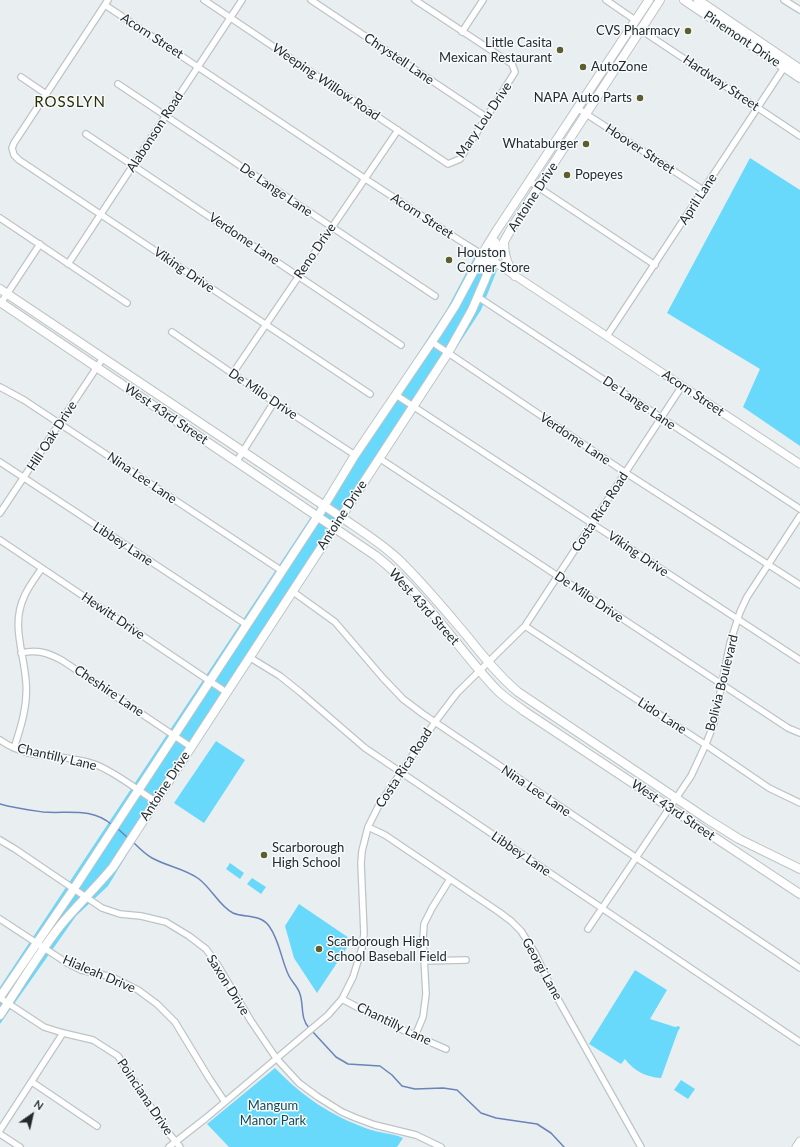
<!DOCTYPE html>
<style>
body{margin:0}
#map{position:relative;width:800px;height:1147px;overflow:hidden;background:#e9eff1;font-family:Lato,sans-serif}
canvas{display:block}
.north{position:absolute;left:12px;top:1095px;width:40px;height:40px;-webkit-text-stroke:3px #f6fcfe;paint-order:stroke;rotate:34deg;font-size:11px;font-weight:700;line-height:16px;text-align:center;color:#272929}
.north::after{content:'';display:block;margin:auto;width:14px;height:18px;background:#272929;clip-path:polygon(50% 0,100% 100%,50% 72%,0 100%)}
</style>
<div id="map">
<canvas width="800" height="1147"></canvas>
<div class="north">N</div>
</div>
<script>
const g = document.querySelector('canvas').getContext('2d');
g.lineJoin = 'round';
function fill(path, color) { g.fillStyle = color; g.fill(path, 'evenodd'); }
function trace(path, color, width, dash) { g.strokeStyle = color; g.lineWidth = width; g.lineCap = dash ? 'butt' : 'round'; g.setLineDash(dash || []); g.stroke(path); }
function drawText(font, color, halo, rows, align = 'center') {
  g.font = font + ' Lato,sans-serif'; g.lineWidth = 3; g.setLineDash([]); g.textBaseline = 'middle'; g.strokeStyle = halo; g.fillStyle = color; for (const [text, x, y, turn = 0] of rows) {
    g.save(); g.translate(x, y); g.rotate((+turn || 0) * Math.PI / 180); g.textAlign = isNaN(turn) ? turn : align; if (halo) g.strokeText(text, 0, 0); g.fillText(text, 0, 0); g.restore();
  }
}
const green = new Path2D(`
 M750 158 800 190V446L743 407 760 369 667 313Z
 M475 256 497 270 481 310 140 833 108 886 76 916 0 1024V987L336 479 447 309Z
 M216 741 245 760 204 823 174 803Z
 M230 863 244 873 240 879 226 869Z
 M252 878 266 887 261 894 247 884Z
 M299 904 352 940 317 993 294 958 285 926Z
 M635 970 667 990 650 1019 675 1027 679 1026 680 1028 678 1031 661 1078C646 1077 634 1071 625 1059L621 1064 589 1044Z
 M275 1068C303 1097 330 1115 368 1129 379 1133 392 1133 403 1138L397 1147H229L207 1124Z
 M681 1080 695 1089 688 1099 674 1090Z`);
const stream = new Path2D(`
 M0 804C14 808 29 810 43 812 67 814 92 807 112 825
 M117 828 128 838
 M134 843C139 848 145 854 152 858 166 866 186 869 199 879 212 889 220 907 233 913 245 918 260 914 269 926 280 941 281 960 289 976 292 982 298 987 300 994 304 1006 300 1018 309 1028
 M312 1031 336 1057 348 1064 380 1066 392 1075 402 1086 415 1089 443 1088 457 1090 481 1113 496 1118 537 1124 551 1133 564 1147`);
const minor = new Path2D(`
 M108 0 14 143 12 148 14 155 19 160 370 394
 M204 0 448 164 460 159 515 72 512 64 415 0
 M311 0 486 117
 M606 0 635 20
 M784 0 800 10
 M105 5 364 178 459 240 483 255
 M641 30 800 136
 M462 32 483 0
 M21 77 46 94
 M118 84 435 296
 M577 108 703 190
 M86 134 401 345
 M529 181 655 265
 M0 218 127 303
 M68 264 242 0
 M478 297 800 509
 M1 303 40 244
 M172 332 274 402 355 455
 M607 336 785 66
 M432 342 626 473 800 585
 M233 373 398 130
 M0 387 24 400 282 571
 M396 395 800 660
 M379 458 788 728 800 733
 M237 461 274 402
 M0 462 247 625
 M0 513 103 358
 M0 540 226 692
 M292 591 335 622 383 678 403 699 423 714 800 968
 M525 626 700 741 769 788 800 803
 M21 653C37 649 49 653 63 661L191 747
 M249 657 280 676 300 692 365 748 800 1042
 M0 740C31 762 61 752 94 764 116 772 135 789 155 801
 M14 748C21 727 28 705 26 682 24 653 11 625 24 597 28 587 36 577 42 568
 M368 827 385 835 499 912 511 921 521 931 535 953 550 985 641 1147
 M0 840 15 849 102 908 120 914 141 916 166 922 189 936 206 949 217 964 251 1021 276 1058 299 1083 318 1097 342 1112 356 1118 375 1125 416 1135 441 1147
 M0 919 67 963 81 970 112 977 138 990 157 1004 175 1022 209 1078 225 1102
 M588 929 691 776 706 744 714 723 730 643 740 612 747 597 800 516
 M424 961 466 960
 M0 998 44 1027 63 1033 93 1040 118 1056 163 1126 180 1147
 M342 999C376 1018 410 1034 446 1049
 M415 1036 423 1017 426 994 423 939 424 924 432 908 450 879
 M32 1082 97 1126
 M0 1130 63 1033
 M0 1134 20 1147
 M169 1147 206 1118 328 1015 342 999 353 977 362 948 364 934 361 863 362 851 368 827 379 805 435 722 457 693 525 626 682 386`);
const tertiary = new Path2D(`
 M490 259 800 464
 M796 1147 800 1141`);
const secondary = new Path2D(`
 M684 0 800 78
 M698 0 800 69
 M504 243C504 257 508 265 515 276
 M484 270 488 258 495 242
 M0 289 341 517C360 530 381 543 398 559 422 582 445 610 467 636 483 656 499 676 518 692L707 819 739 839 800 869
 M0 302 376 556C423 593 455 645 495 688 503 697 515 704 524 711L800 894
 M0 997 71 893 318 516 355 455 437 334 455 306 487 246 497 230 649 0
 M0 1015C20 985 38 954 60 926 77 905 96 888 113 867L448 353 472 310 493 261 511 229 660 0`);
const markers = [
 [688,31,4,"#5d5e2b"],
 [560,50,4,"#5d5e2b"],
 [583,67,4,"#5d5e2b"],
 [640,98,4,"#5d5e2b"],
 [586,144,4,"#5d5e2b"],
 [567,175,4,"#5d5e2b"],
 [449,260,4,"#5d5e2b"],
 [264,855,4,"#5d5e2b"],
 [319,949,4,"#5d5e2b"]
];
const poiNames = [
 ["CVS Pharmacy",680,31,"right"],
 ["Little Casita",552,43,"right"],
 ["Mexican Restaurant",552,58,"right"],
 ["AutoZone",591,67],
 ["NAPA Auto Parts",632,98,"right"],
 ["Whataburger",578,144,"right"],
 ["Popeyes",575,175],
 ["Houston",457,253],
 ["Corner Store",457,268],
 ["Scarborough",272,848],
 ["High School",272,863],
 ["Scarborough High",327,942],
 ["School Baseball Field",327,957]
];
const streetNames = [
 ["Acorn Street",152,36,33],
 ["Pinemont Drive",742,39,34],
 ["Chrystell Lane",399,59,34],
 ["Weeping Willow Road",326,82,34],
 ["Hardway Street",721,83,34],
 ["Mary Lou Drive",484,120,-56],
 ["Alabonson Road",155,132,-57],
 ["Hoover Street",640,149,33],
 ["De Lange Lane",276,190,34],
 ["Antoine Drive",533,197,-57],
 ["April Lane",698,199,-57],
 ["Acorn Street",422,216,33],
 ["Verdome Lane",244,239,34],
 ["Reno Drive",315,251,-56],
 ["Viking Drive",184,270,34],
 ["Acorn Street",693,393,34],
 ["De Milo Drive",263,394,34],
 ["De Lange Lane",639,403,34],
 ["West 43rd Street",166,414,34],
 ["Hill Oak Drive",52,436,-57],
 ["Verdome Lane",575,439,34],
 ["Nina Lee Lane",142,478,34],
 ["Costa Rica Road",600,512,-57],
 ["Antoine Drive",342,515,-57],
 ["Libbey Lane",123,544,33],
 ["Viking Drive",638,554,34],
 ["De Milo Drive",589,597,34],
 ["West 43rd Street",424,607,48],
 ["Hewitt Drive",113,616,34],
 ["Bolivia Boulevard",722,683,-76],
 ["Cheshire Lane",109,691,34],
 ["Lido Lane",662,716,33],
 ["Chantilly Lane",57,757,13],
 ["Costa Rica Road",404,768,-57],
 ["Antoine Drive",165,786,-57],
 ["Nina Lee Lane",536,791,34],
 ["West 43rd Street",673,810,34],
 ["Libbey Lane",521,854,34],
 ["Georgi Lane",542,969,61],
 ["Hialeah Drive",99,974,23],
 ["Saxon Drive",228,985,58],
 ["Chantilly Lane",394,1024,26],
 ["Poinciana Drive",145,1097,56]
];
const parkNames = [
 ["Mangum",273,1106],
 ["Manor Park",273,1121]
];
const quarterNames = [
 ["ROSSLYN",70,102]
];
fill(green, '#68d8fb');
trace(stream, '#6a83b8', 1.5);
trace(minor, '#bec4c6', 8);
trace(tertiary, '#bec4c6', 9);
trace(secondary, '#bec4c6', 10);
trace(minor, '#fff', 5.5);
trace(tertiary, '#fff', 7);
trace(secondary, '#fff', 8);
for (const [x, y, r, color] of markers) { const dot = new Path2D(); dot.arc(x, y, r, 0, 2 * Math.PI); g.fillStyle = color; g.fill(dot); trace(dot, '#f6fcfe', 1.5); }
drawText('13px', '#272929', '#f6fcfe', poiNames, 'left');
drawText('13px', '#272929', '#f6fcfe', streetNames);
drawText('13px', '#134857', '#f6fcfe', parkNames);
g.letterSpacing = '1px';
drawText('15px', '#2d2d02', '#f6fcfe', quarterNames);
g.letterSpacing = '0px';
</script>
